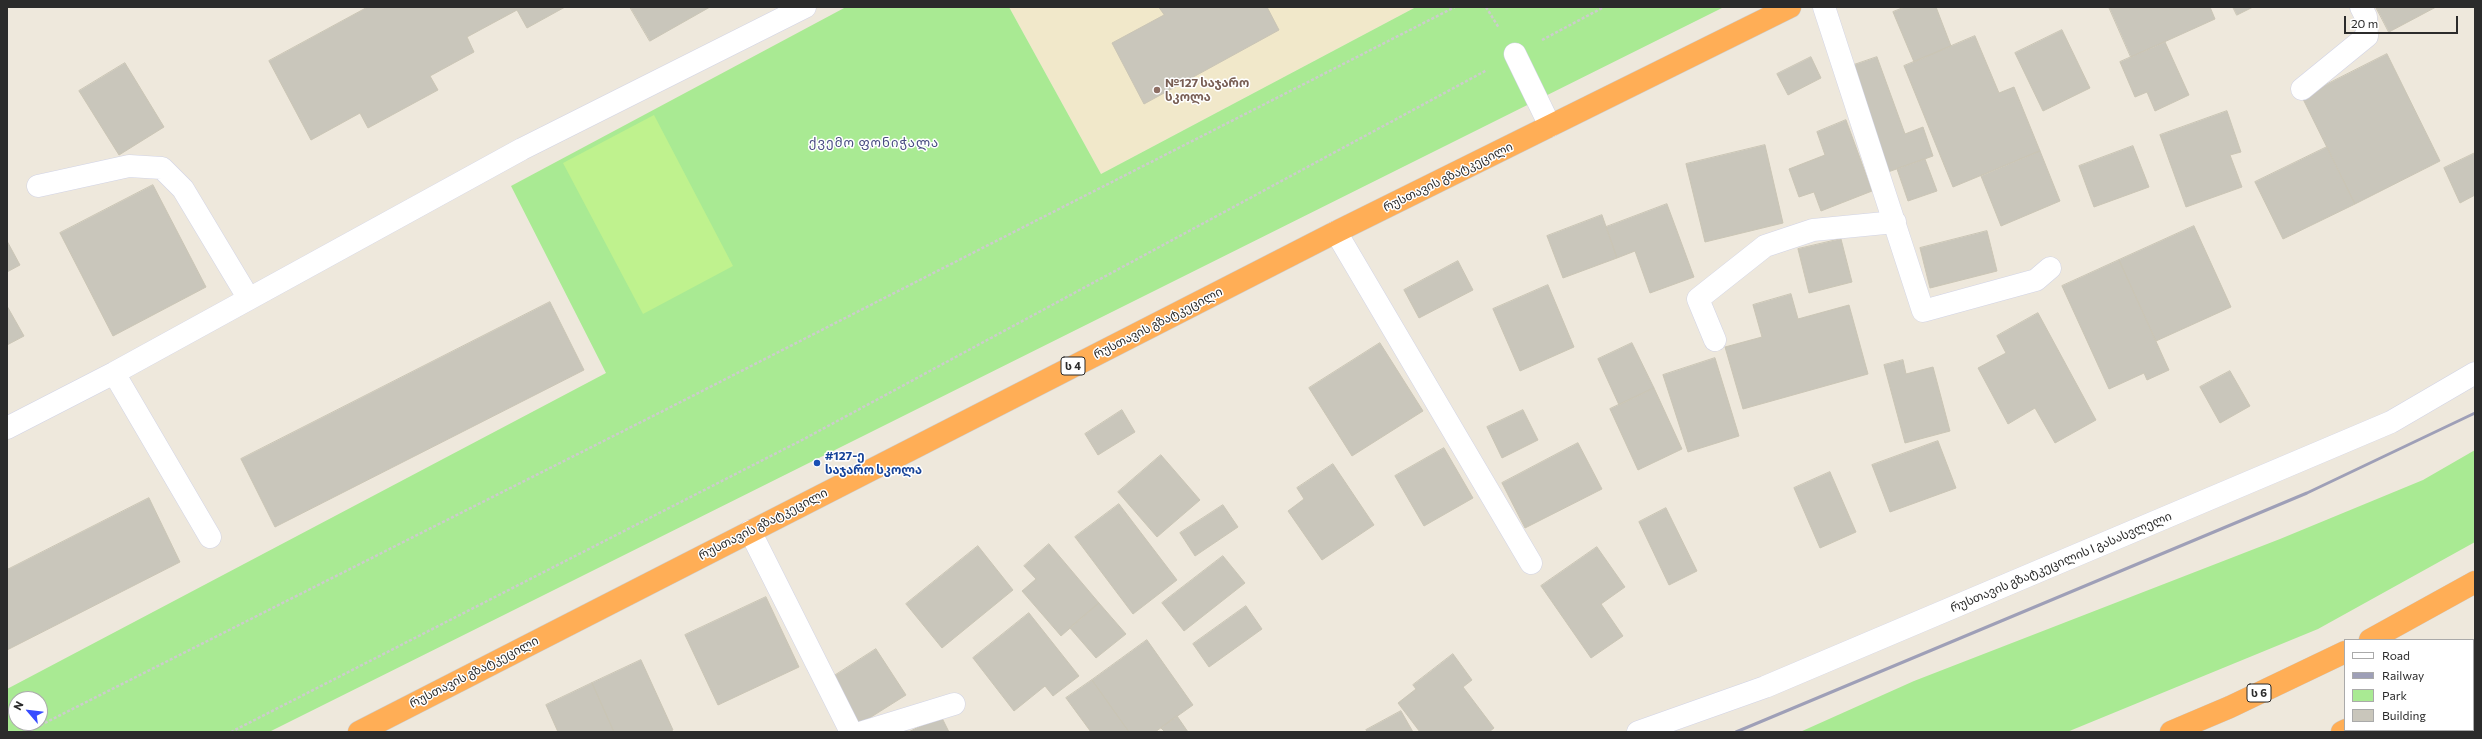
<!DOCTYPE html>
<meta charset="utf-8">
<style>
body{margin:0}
#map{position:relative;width:2482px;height:739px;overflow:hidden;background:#eee8dc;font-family:Commissioner,sans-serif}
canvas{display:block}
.frame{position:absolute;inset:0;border:8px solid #2b2b2b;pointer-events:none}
.legend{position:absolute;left:2344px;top:639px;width:130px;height:92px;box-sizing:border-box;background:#fff;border:1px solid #aaa;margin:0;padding:5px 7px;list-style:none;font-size:12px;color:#2b2b2b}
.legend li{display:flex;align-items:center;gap:8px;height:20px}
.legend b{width:20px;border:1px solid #aaa}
.north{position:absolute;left:8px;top:691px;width:40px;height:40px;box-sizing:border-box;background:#fff;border:1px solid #aaa;border-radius:50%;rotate:298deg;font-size:11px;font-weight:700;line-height:16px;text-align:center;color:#2b2b2b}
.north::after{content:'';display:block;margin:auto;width:14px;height:18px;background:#384cff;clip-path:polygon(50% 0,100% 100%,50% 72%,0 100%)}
.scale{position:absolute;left:2344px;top:16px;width:114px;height:18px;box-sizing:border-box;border:2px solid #2b2b2b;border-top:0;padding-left:5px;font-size:12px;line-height:14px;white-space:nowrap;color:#2b2b2b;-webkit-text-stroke:3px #fff;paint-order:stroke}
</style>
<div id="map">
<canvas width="2482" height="739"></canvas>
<div class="frame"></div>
<ul class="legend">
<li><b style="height:5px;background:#fff"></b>Road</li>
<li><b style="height:5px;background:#9e9fb7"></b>Railway</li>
<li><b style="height:11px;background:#a9ea93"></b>Park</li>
<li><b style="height:11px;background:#c9c6bb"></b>Building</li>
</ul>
<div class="north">N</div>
<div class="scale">20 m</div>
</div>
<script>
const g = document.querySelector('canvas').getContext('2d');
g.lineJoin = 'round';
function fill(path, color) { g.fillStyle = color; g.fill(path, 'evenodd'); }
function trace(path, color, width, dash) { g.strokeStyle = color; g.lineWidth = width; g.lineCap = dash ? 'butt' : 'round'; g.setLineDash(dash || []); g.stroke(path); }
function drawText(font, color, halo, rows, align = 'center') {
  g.font = font + ' Commissioner,"Noto Sans Georgian",sans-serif'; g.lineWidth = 3; g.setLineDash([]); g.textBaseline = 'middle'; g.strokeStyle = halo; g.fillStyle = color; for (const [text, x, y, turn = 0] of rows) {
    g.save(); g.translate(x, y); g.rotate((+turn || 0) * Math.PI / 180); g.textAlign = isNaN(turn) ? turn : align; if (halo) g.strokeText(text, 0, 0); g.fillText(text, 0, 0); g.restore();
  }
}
const education = new Path2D(`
 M1009 7H1416L1101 174Z`);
const green = new Path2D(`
 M846 7H1009L1101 174 1416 7H1724L269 732H7V689L606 373 511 186ZM16 699H40V723H16Z
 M2475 450V542L2318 629 2067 732H1800L1914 681 2280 539 2423 480Z
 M2475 684V732H2379L2383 730H2473V685Z`);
const pitch = new Path2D(`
 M654 115 733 266 643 314 563 163Z`);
const building = new Path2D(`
 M368 7H565L527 28 517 10 467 37 474 52 430 76 438 90 368 128 360 113 311 140 269 61Z
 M630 7H710L650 41Z
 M1159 7H1267L1279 30 1144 104 1112 43 1164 15Z
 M1905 7H1936L1951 46 1914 62 1893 12Z
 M2109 7H2210L2215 19 2131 57Z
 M2233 7H2253L2237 15Z
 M2376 7H2436L2389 32Z
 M2062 30 2090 88 2043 111 2015 53Z
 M1975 36 1999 93 2014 87 2040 151 1953 187 1904 66Z
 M2165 42 2189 95 2155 111 2147 92 2135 97 2120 62Z
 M2387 54 2440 161 2355 204 2302 97Z
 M1811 57 1821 78 1788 95 1777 74Z
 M1877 57 1905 134 1923 127 1933 156 1888 172 1851 66Z
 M125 63 164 127 119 155 79 91Z
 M2227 111 2241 152 2230 155 2242 187 2186 207 2160 135Z
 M1846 120 1872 191 1821 211 1814 192 1799 197 1789 169 1825 155 1817 132Z
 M1765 145 1783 223 1705 242 1686 164Z
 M2133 146 2149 187 2094 207 2079 166Z
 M2327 147 2355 204 2283 239 2255 182Z
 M2040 151 2060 201 2001 226 1981 176Z
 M2475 153V195L2460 203 2444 168Z
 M1925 159 1937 191 1908 201 1897 169Z
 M153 185 206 287 113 336 60 233Z
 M1667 204 1694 277 1650 293 1635 251 1617 258 1606 227Z
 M1602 215 1617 258 1563 278 1547 236Z
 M2194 226 2231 307 2156 341 2119 260Z
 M1987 231 1997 271 1930 288 1920 248Z
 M1841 239 1852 282 1809 293 1798 249Z
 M7 241 20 265 7 272Z
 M2119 260 2169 370 2147 380 2144 373 2109 389 2062 286Z
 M1458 261 1473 290 1419 318 1404 290Z
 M1548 285 1574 347 1520 371 1493 309Z
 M1791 294 1798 319 1849 305 1868 374 1743 409 1725 347 1762 337 1753 305Z
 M550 302 584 370 275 527 241 459Z
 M7 306 24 336 7 345Z
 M2038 313 2096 420 2055 443 2035 408 2008 424 1978 368 2006 353 1997 336Z
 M1380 343 1423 411 1352 456 1309 388Z
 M1632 343 1654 388 1619 405 1598 359Z
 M1715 358 1739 436 1688 452 1663 375Z
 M1903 360 1906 374 1933 367 1950 431 1905 443 1884 365Z
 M2230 371 2250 406 2220 423 2200 387Z
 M1654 388 1682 449 1638 470 1610 409Z
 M1122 410 1135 432 1098 455 1085 434Z
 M1523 410 1538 440 1502 458 1487 427Z
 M1938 441 1956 488 1890 512 1872 465Z
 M1578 443 1602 489 1525 528 1502 483Z
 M1444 448 1473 498 1424 526 1395 476Z
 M1161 455 1200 500 1157 537 1118 492Z
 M1333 464 1374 525 1322 560 1288 511 1304 499 1297 488Z
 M1830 472 1856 532 1820 548 1794 488Z
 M149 498 180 562 7 650V570Z
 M1119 504 1177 580 1133 614 1075 537Z
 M1223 505 1238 527 1195 556 1180 533Z
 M1666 508 1697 571 1669 585 1639 522Z
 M1049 544 1099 603 1061 636 1022 591 1036 579 1024 566Z
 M978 546 1013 590 942 648 906 604Z
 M1597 547 1625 587 1601 604 1623 636 1591 658 1541 586Z
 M1223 556 1245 583 1184 631 1162 603Z
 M766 597 799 667 718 705 685 635Z
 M1099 603 1126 634 1096 658 1070 628Z
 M1246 606 1262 629 1209 667 1193 644Z
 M1029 613 1079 676 1053 696 1045 686 1014 711 973 658Z
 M1147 640 1193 705 1155 732H1129L1092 680Z
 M876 649 906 695 860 724 831 678Z
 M1453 654 1472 680 1463 687 1494 728 1489 732H1420L1398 703 1416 689 1413 685Z
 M641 660 673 730 669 732H614L592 683Z
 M1092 680 1129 732H1091L1066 698Z
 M592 683 614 732H558L546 705Z
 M1401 711 1413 732H1368L1366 730Z
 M941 716 949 732H909Z
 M1177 716 1188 732H1165L1161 728Z`);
const path = new Path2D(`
 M1486 7 1499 28
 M1542 40 1604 7
 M27 732 657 414 1455 7
 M231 732 804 439 1487 70`);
const minor = new Path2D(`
 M1824 7 1923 311 2036 280 2050 268
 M1515 54 1550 126
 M2302 89 2367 36 2366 17 2361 7
 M38 186 129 166 162 168 183 189 249 299
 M1336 232 1531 563
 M1715 340 1698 299 1765 246 1813 230 1895 222
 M114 373 210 537
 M7 428 114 373 522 149 805 7
 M750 531 851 732
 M863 732 954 704
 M1638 732 1765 687 2391 422 2475 373`);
const highway = new Path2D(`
 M2370 640 2475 582
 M2473 666 2475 665
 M359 732 1336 232 1790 7
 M2171 732 2230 707 2345 652
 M2342 732 2346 730`);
const rail = new Path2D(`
 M1736 732 2307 493 2475 413`);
const markers = [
 [1157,90,4,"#8d6e63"],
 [817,463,4,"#1a4fb4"]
];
const shields = [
 [1073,366,24],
 [2259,693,24]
];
const shieldNames = [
 ["ს 4",1073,366],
 ["ს 6",2259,693]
];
const educationNames = [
 ["№127 საჯარო",1165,83],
 ["სკოლა",1165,97]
];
const streetNames = [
 ["რუსთავის გზატკეცილი",1448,177,-26],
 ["რუსთავის გზატკეცილი",1158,323,-27],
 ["რუსთავის გზატკეცილი",763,524,-27],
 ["რუსთავის გზატკეცილის I გასასვლელი",2061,562,-23],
 ["რუსთავის გზატკეცილი",474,672,-27]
];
const transitNames = [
 ["#127-ე",825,456],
 ["საჯარო სკოლა",825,470]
];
const neighbourhoodNames = [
 ["ქვემო ფონიჭალა",874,143]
];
fill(education, '#f1e8ca');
fill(green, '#a9ea93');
fill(pitch, '#bff28e');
fill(building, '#c9c6bb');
trace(building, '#cac5b5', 1);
trace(minor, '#d1d3e5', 23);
trace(highway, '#ccc', 23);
trace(path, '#ccc', 2.5, [3, 2]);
trace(minor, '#fff', 22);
trace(highway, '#ffae56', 22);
trace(rail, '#9e9fb7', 3);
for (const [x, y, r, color] of markers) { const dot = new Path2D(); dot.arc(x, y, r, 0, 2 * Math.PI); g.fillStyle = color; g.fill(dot); trace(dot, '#fff', 1.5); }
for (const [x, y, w] of shields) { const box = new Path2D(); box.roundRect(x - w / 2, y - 9, w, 18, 3); g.fillStyle = '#fff'; g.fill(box); trace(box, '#2b2b2b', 1); }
drawText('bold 11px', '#2b2b2b', null, shieldNames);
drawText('bold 12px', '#785e54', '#fff', educationNames, 'left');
drawText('12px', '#2b2b2b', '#fff', streetNames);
drawText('bold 12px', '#164399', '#fff', transitNames, 'left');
g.letterSpacing = '1px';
drawText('13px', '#474c81', '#fff', neighbourhoodNames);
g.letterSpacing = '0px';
</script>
